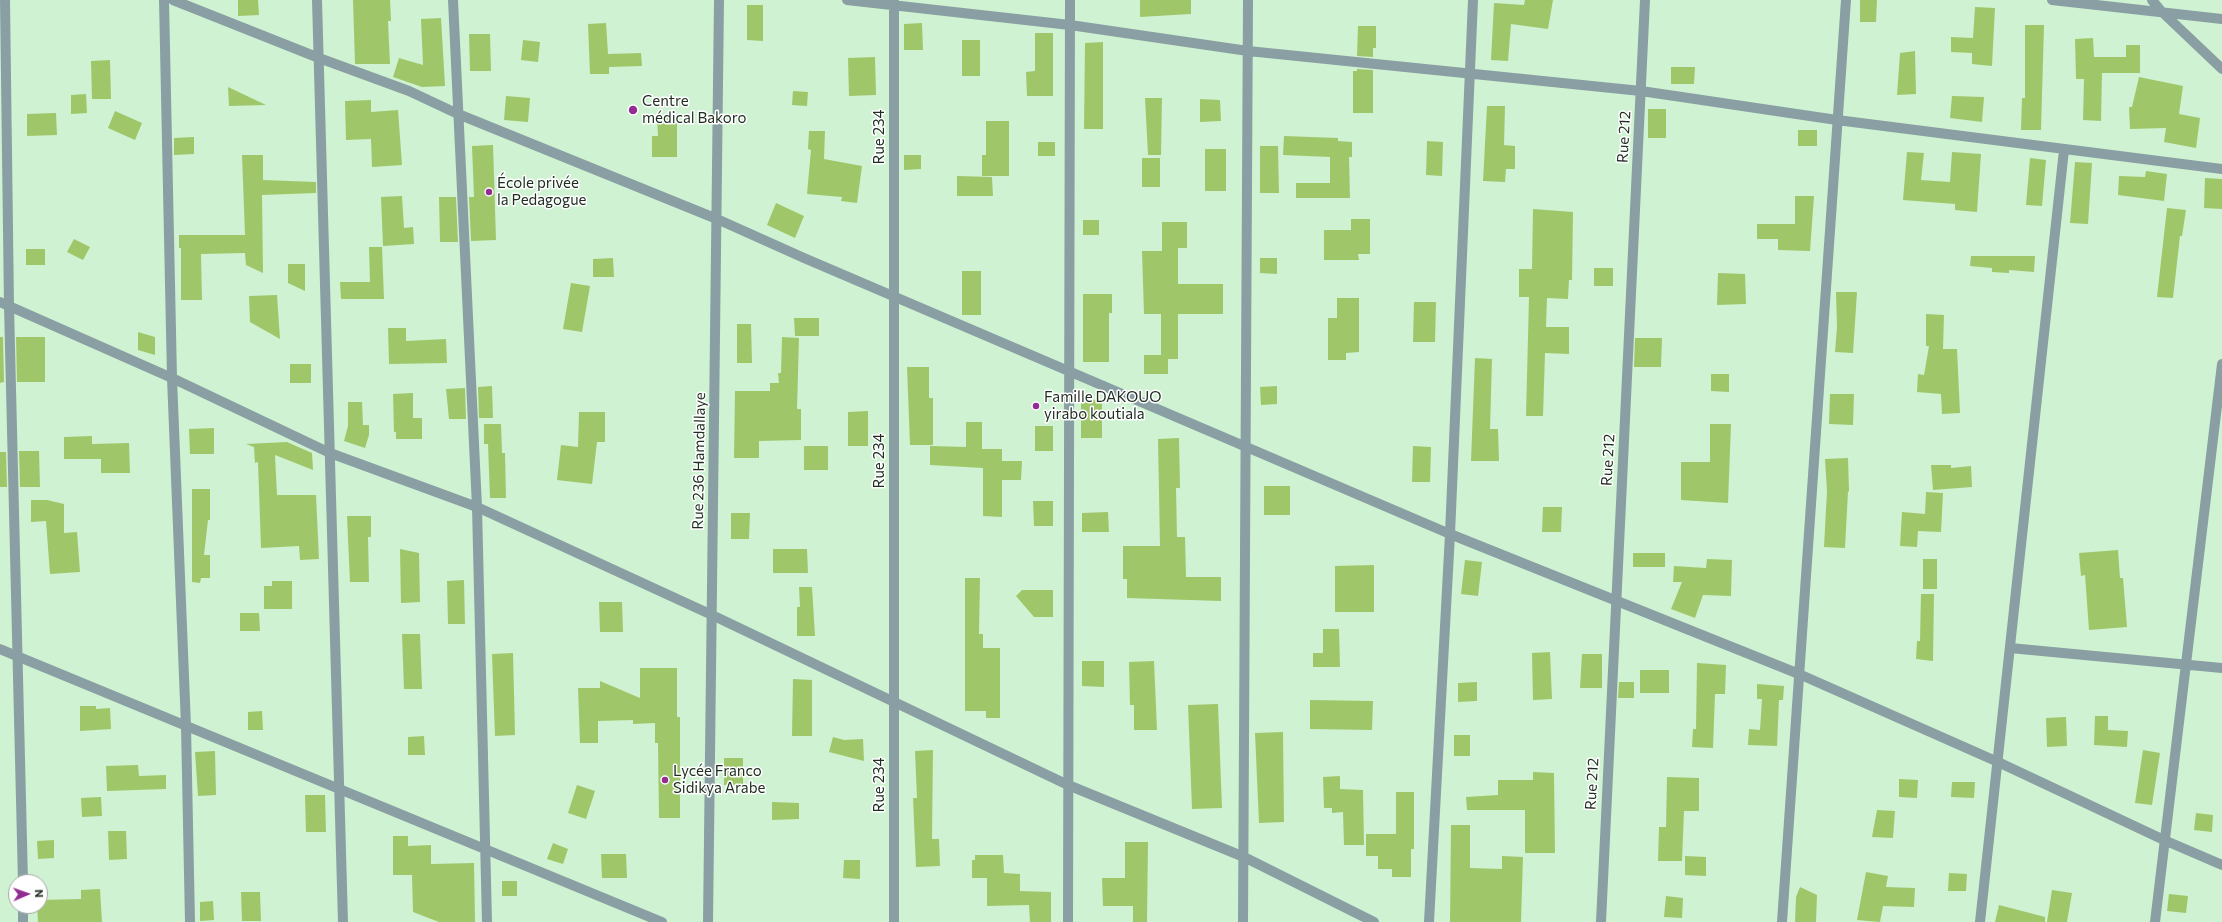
<!DOCTYPE html>
<meta charset="utf-8">
<style>
body{margin:0}
#map{position:relative;width:2222px;height:922px;overflow:hidden;background:#cff2d2;font-family:Commissioner,sans-serif}
canvas{display:block}
.north{position:absolute;left:8px;top:874px;width:40px;height:40px;box-sizing:border-box;background:#fff;border:1px solid #a6aba7;border-radius:50%;rotate:88deg;font-size:11px;font-weight:700;line-height:16px;text-align:center;color:#202e22}
.north::after{content:'';display:block;margin:auto;width:14px;height:18px;background:#932d93;clip-path:polygon(50% 0,100% 100%,50% 72%,0 100%)}
</style>
<div id="map">
<canvas width="2222" height="922"></canvas>
<div class="north">N</div>
</div>
<script>
const g = document.querySelector('canvas').getContext('2d');
g.lineJoin = 'round';
function fill(path, color) { g.fillStyle = color; g.fill(path, 'evenodd'); }
function trace(path, color, width, dash) { g.strokeStyle = color; g.lineWidth = width; g.lineCap = dash ? 'butt' : 'round'; g.setLineDash(dash || []); g.stroke(path); }
function drawText(font, color, halo, rows, align = 'center') {
  g.font = font + ' Commissioner,sans-serif'; g.lineWidth = 3; g.setLineDash([]); g.textBaseline = 'middle'; g.strokeStyle = halo; g.fillStyle = color; for (const [text, x, y, turn = 0] of rows) {
    g.save(); g.translate(x, y); g.rotate((+turn || 0) * Math.PI / 180); g.textAlign = isNaN(turn) ? turn : align; if (halo) g.strokeText(text, 0, 0); g.fillText(text, 0, 0); g.restore();
  }
}
const building = new Path2D(`
 M238 0H258L259 15 238 16Z
 M353 0H390L391 21H388L390 64H355Z
 M1140 0H1191V14L1140 17Z
 M1525 0H1553L1548 29 1511 24 1508 61 1491 60 1494 3 1524 5Z
 M1860 0H1877L1876 22H1860Z
 M747 5H763V41L747 40Z
 M1975 7 1995 8 1992 66 1972 64V53L1951 52V37L1973 38Z
 M441 18 445 86 422 87 393 77 399 58 423 65 421 19Z
 M606 23 608 54 641 53 642 66 609 67V74H590L588 24Z
 M922 23 923 50H904V24Z
 M2025 25H2044L2041 130H2021L2022 98H2025Z
 M1358 26H1376V48H1373V57L1357 56Z
 M1035 33H1053V96H1027L1026 72 1035 71Z
 M469 34H490L491 71H470Z
 M2093 38 2094 57H2126V45H2140V73H2102L2101 121 2083 120 2084 79H2076L2075 39Z
 M523 40 540 42 538 62 521 60Z
 M962 40H980V76H962Z
 M1103 42V129H1084L1085 43Z
 M1915 51 1916 94 1897 95 1900 53Z
 M875 57 876 95 849 96 848 58Z
 M110 60 111 99H92L91 61Z
 M1671 67H1695L1694 84H1671Z
 M1357 69 1373 70V113H1353V71H1357Z
 M2139 77 2183 86 2179 114 2200 118 2196 148 2164 142 2166 128 2130 129 2129 107H2132Z
 M228 87 266 105 229 106Z
 M793 91 808 92 807 106 792 105Z
 M86 94 87 113 71 114V95Z
 M506 96 530 98 528 122 504 120Z
 M1952 96 1984 97 1982 122 1950 118Z
 M1145 98H1162L1161 155H1148Z
 M1200 99 1220 100 1221 121 1200 122Z
 M371 100V112L398 110 402 165 372 167 371 139 346 140 345 101Z
 M1487 106H1505L1504 145 1515 146V169H1506L1505 182 1483 181Z
 M1648 109H1666V138H1648Z
 M115 111 142 123 135 140 108 128Z
 M56 113 57 135 27 136V114Z
 M677 116V157H652V136H658L657 117Z
 M986 121H1009V176H982V155H986Z
 M1798 130H1817V146H1798Z
 M809 131H825L824 159 862 166 857 203 841 201 842 197 807 194 811 150 808 149Z
 M1284 136 1338 138V141L1352 142V157H1349L1350 198H1296V183H1330V157L1283 155Z
 M194 137V154L174 155V138Z
 M1427 141 1443 142 1442 176 1426 175Z
 M1038 142H1055V156H1038Z
 M493 145 496 240 471 241 469 197H474L472 146Z
 M1260 146H1278L1279 193H1260Z
 M1205 149H1226V191H1205Z
 M1907 152 1924 153 1921 180 1950 182 1952 152 1981 154 1977 212 1955 210V204L1903 200Z
 M242 155H263V180L316 182V193L262 195 263 273 246 265 245 253 201 254 202 300H181V248H179V235H245Z
 M904 155H921V169L904 170Z
 M1142 158H1160V187H1142Z
 M2030 158 2046 160 2042 206 2026 205Z
 M2075 162 2092 163 2088 224 2070 223Z
 M2146 171 2167 174 2164 201 2118 195 2119 176 2145 177Z
 M957 176 992 177 993 196H957Z
 M2205 178 2222 179V209L2204 208Z
 M402 196 404 228 413 227 414 244 383 246 381 197Z
 M1795 196H1814L1810 251 1778 250V239H1757V224H1795Z
 M439 197H456L458 242H440Z
 M776 203 804 216 795 238 767 225Z
 M2167 208 2186 210 2182 236H2180L2173 298 2157 297Z
 M1533 209 1573 212 1572 280H1569L1568 299 1547 298 1546 327H1569V354L1545 353 1543 416H1526L1529 297H1519V269H1532Z
 M1351 219H1370V254H1358L1359 260H1324V230H1351Z
 M1083 220H1099V235H1083Z
 M1162 222H1187V248H1178V284H1223V314H1178V359H1168V374H1144V355H1161V314H1144L1142 251H1162Z
 M74 239 90 247 83 260 67 252Z
 M369 247H382L384 299H341L340 282H370Z
 M26 249H45V265H26Z
 M1971 256H2035L2034 272 2009 270V273L1992 272V268L1970 266Z
 M613 258 614 277H593V259Z
 M1260 258H1277V274L1260 273Z
 M288 264H305V291L288 283Z
 M1594 268H1613V286H1594Z
 M962 271H981V315H962Z
 M1718 273 1745 274 1746 304 1717 305Z
 M571 283 590 286 582 332 563 329Z
 M1836 292H1857L1853 353 1835 352 1837 327Z
 M1083 294H1112V313H1109V362H1083Z
 M277 295 280 339 250 322 249 296Z
 M1337 298H1359V352L1346 353V360H1328V318H1337Z
 M1414 302H1436L1435 342H1413Z
 M1926 314 1944 315 1943 349H1957L1960 413 1942 414 1941 394 1917 392 1918 374 1924 375 1929 346H1926Z
 M794 318H819V336H795Z
 M737 324H751L752 363H737Z
 M388 328H406V341L446 339 447 363 389 364Z
 M138 332 155 337V355L138 350Z
 M0 337H3L4 382 0 383Z
 M16 337H45V382H17Z
 M782 337 799 338 797 409H801V440L759 441V458H734L735 391H770V383H779L778 373H781Z
 M1635 338H1662L1661 367H1634Z
 M1475 358 1492 359 1490 429H1498L1499 461H1471Z
 M290 364H311V383H290Z
 M907 367H929V398H933V445H910Z
 M1711 374H1729V392L1711 391Z
 M492 386 493 418H479L478 387Z
 M1277 386V404L1261 405 1260 387Z
 M465 388 466 419H449L446 389Z
 M413 393V418H422V439H396V432H394L393 394Z
 M1830 394H1854L1853 425 1829 424Z
 M1081 395 1102 403V438H1081Z
 M348 402H362L363 425H369V435L365 448 344 441 348 426Z
 M868 411V446H848V412Z
 M579 412H605V442H597L592 484 557 480 561 445 578 447Z
 M966 422H982V449H1002V461H1022L1021 480H1002V517L983 516V468L930 465V446L966 447Z
 M484 424H501L502 453H505L506 498H490L488 444H484Z
 M1710 424H1731L1728 503 1681 500V462H1710Z
 M1035 426H1053V451H1035Z
 M214 428V454H190L189 429Z
 M92 436V444L129 443 130 473H101V459H64V437Z
 M1179 438 1180 488H1176L1177 537H1185L1186 577H1221V601L1127 598V579H1123V546H1160L1158 439Z
 M287 442 312 453 313 470 275 455 277 495H316L319 559 300 560 299 546 261 548 258 462 255 463 254 447 246 444Z
 M804 446H828V470H804Z
 M1413 446 1431 447 1430 482H1412Z
 M19 451H39L40 487H20Z
 M0 452H6L7 487H0Z
 M1848 458 1849 491 1848 492 1845 548 1824 547 1827 491 1825 459Z
 M1931 465H1951V468L1971 466 1972 487 1933 490Z
 M1264 486H1290V515H1264Z
 M192 489H210V520H208L204 555H210V578H201L200 583 192 582Z
 M1926 492 1943 493 1941 532 1918 531 1917 547 1900 546 1902 512 1925 514Z
 M31 500H47L64 504V533L77 532 80 572 50 574 46 521 31 522Z
 M1033 501H1053V526H1034Z
 M1543 507H1562L1561 532H1542Z
 M1108 512 1109 532H1082V513Z
 M731 513H750L749 539H731Z
 M347 516H371V537H368L369 582H350Z
 M400 549 419 553 420 602 401 603Z
 M773 549H807L808 573H773Z
 M2118 550 2120 578H2123L2127 627 2089 630 2085 575 2081 576 2079 553Z
 M1633 553H1665V567H1633Z
 M1707 559 1732 560 1731 596 1703 595 1695 618 1671 609 1682 582H1673L1674 566 1706 568Z
 M1923 559H1937V589H1923Z
 M1465 560 1482 562 1478 596 1461 594Z
 M1374 565V612H1335V566Z
 M965 578H980L979 634H983V648H1000V718H986V711H965Z
 M464 580 465 624H448L447 581Z
 M272 581H292V609H264V586H272Z
 M799 587H812L815 636H797V607H800Z
 M1022 590H1053V617H1034L1016 596Z
 M1921 594H1934L1933 661 1916 659 1917 641H1920Z
 M599 602H622L623 632H600Z
 M240 613H259L260 631H240Z
 M1323 629H1339L1340 667H1313V653H1323Z
 M402 634H420L422 689H404Z
 M1550 652 1552 699 1533 700 1532 653Z
 M513 653 515 735 495 736 492 654Z
 M1582 654H1602V688H1580Z
 M1082 661H1104V687L1082 686Z
 M1154 661 1157 730H1134V705H1130L1129 662Z
 M1697 663 1726 665 1725 694H1715L1713 748 1692 747 1693 729H1696Z
 M640 668H677V717H680V818H659L658 743H655V723L633 724V720L598 721V743H580L578 688H600V681L640 698Z
 M1640 670H1669V693H1640Z
 M793 679 812 680V736H792Z
 M1477 682V701L1458 702V683Z
 M1619 682H1634V698H1618Z
 M1757 684 1784 686 1783 700H1779L1777 746 1748 745 1749 729 1760 730 1762 699H1757Z
 M1310 700 1373 701 1372 730 1310 729Z
 M1218 704 1222 808 1192 809 1188 705Z
 M80 706H96V709L110 708 111 729 80 731Z
 M262 711 263 730H248V712Z
 M2095 716H2108V730L2128 731 2127 747 2094 745Z
 M2066 717 2067 746 2047 747 2046 718Z
 M1283 732 1284 822 1259 823 1255 733Z
 M1454 735H1470V756H1454Z
 M424 736 425 755H408V737Z
 M833 737 844 740 863 739 864 761 829 752Z
 M933 750 932 839H939L940 866 916 867 913 798H917L915 751Z
 M2143 750 2160 753 2152 805 2135 803Z
 M215 751 216 795 198 796 195 752Z
 M724 758H743V785H724Z
 M138 765 139 776 166 775V789L107 791 106 766Z
 M1533 772 1554 773 1555 853H1525V810H1467L1466 797 1498 795V780H1533Z
 M1340 776V789L1363 790 1364 845H1344L1343 812 1332 813V808H1324L1323 777Z
 M1667 777 1699 778V811H1684L1682 861H1658L1659 827H1666Z
 M1899 779 1918 780 1917 798 1899 797Z
 M1952 782H1975L1974 798 1951 797Z
 M577 785 595 791 586 819 568 813Z
 M1396 792H1414V849H1411V877H1392V869H1378V856H1366V834H1396Z
 M305 795H325L326 832H306Z
 M101 797 102 816 82 817 81 798Z
 M772 802 799 803V819L772 820Z
 M1877 810 1895 811 1893 838 1872 837Z
 M2196 813 2213 815 2212 832 2194 830Z
 M1451 825H1470V868L1502 869V856L1523 857 1521 922H1450Z
 M108 831H126L127 859 109 860Z
 M393 836H408V846L431 845V864L474 863 475 922H439L413 912 412 875H393Z
 M54 840V858L38 859 37 841Z
 M1125 842H1148L1147 922H1133V906H1103L1102 878H1125Z
 M553 843 568 849 563 864 547 859Z
 M601 854H626L627 878H602Z
 M975 855H1003L1004 873 1020 874V891L1051 892V922H1030L1029 905 987 906V878H972V860H975Z
 M1685 856 1706 857V876L1685 875Z
 M844 860H860V879L843 878Z
 M1866 872 1888 876 1886 887 1915 888 1914 907 1883 906 1880 922 1857 920Z
 M1949 873 1967 874 1966 891H1948Z
 M502 881H517V896H502Z
 M1800 887 1817 895 1816 922H1795L1796 897Z
 M100 889 102 922H38L37 906H40V900L81 899V890Z
 M2052 890 2072 893 2067 922H2047Z
 M241 892H260L261 921H242Z
 M2169 894 2188 896 2186 913 2167 911Z
 M1666 896 1683 898 1682 918 1664 917Z
 M213 901 214 920 200 921V902Z
 M1999 905 2045 917V922H1995Z`);
const minor = new Path2D(`
 M5 0 9 306 23 882
 M164 0 172 378 186 726 190 922
 M173 0 319 58 409 91 458 114 717 219 804 258 1450 534 1799 674 1998 762 2164 840 2222 865
 M317 0 343 922
 M453 0 477 507 487 922
 M847 0 1070 25 1248 51 1641 91 1837 120 2222 169
 M894 0V922
 M2052 0 2222 19
 M2152 0 2161 11 2222 69
 M0 302 172 378 330 453 477 507 712 615 1068 785 1244 857 1374 922
 M2010 648 2222 668
 M0 649 662 922
 M23 906V922
 M708 922 719 0
 M1068 922 1070 0
 M1243 922 1248 0
 M1429 922 1450 534 1473 0
 M1601 922 1645 0
 M1782 922 1846 0
 M1980 922 2064 150
 M2155 922 2222 364`);
const markers = [
 [633,110,5,"#932d93"],
 [489,192,4,"#932d93"],
 [1036,406,4,"#932d93"],
 [665,780,4,"#932d93"]
];
const poiNames = [
 ["Centre",642,101],
 ["médical Bakoro",642,118],
 ["École privée",497,183],
 ["la Pedagogue",497,200],
 ["Famille DAKOUO",1044,397],
 ["yirabo koutiala",1044,414],
 ["Lycée Franco",673,771],
 ["Sidikya Arabe",673,788]
];
const streetNames = [
 ["Rue 234",879,137,-90],
 ["Rue 212",1624,137,-87],
 ["Rue 212",1608,460,-87],
 ["Rue 236 Hamdallaye",699,461,-89],
 ["Rue 234",879,461,-90],
 ["Rue 212",1592,784,-87],
 ["Rue 234",879,785,-90]
];
fill(building, '#9fc769');
trace(minor, '#899fa3', 10);
for (const [x, y, r, color] of markers) { const dot = new Path2D(); dot.arc(x, y, r, 0, 2 * Math.PI); g.fillStyle = color; g.fill(dot); trace(dot, '#fff', 1.5); }
drawText('15px', '#202e22', '#fff', poiNames, 'left');
drawText('15px', '#202e22', '#fff', streetNames);
</script>
